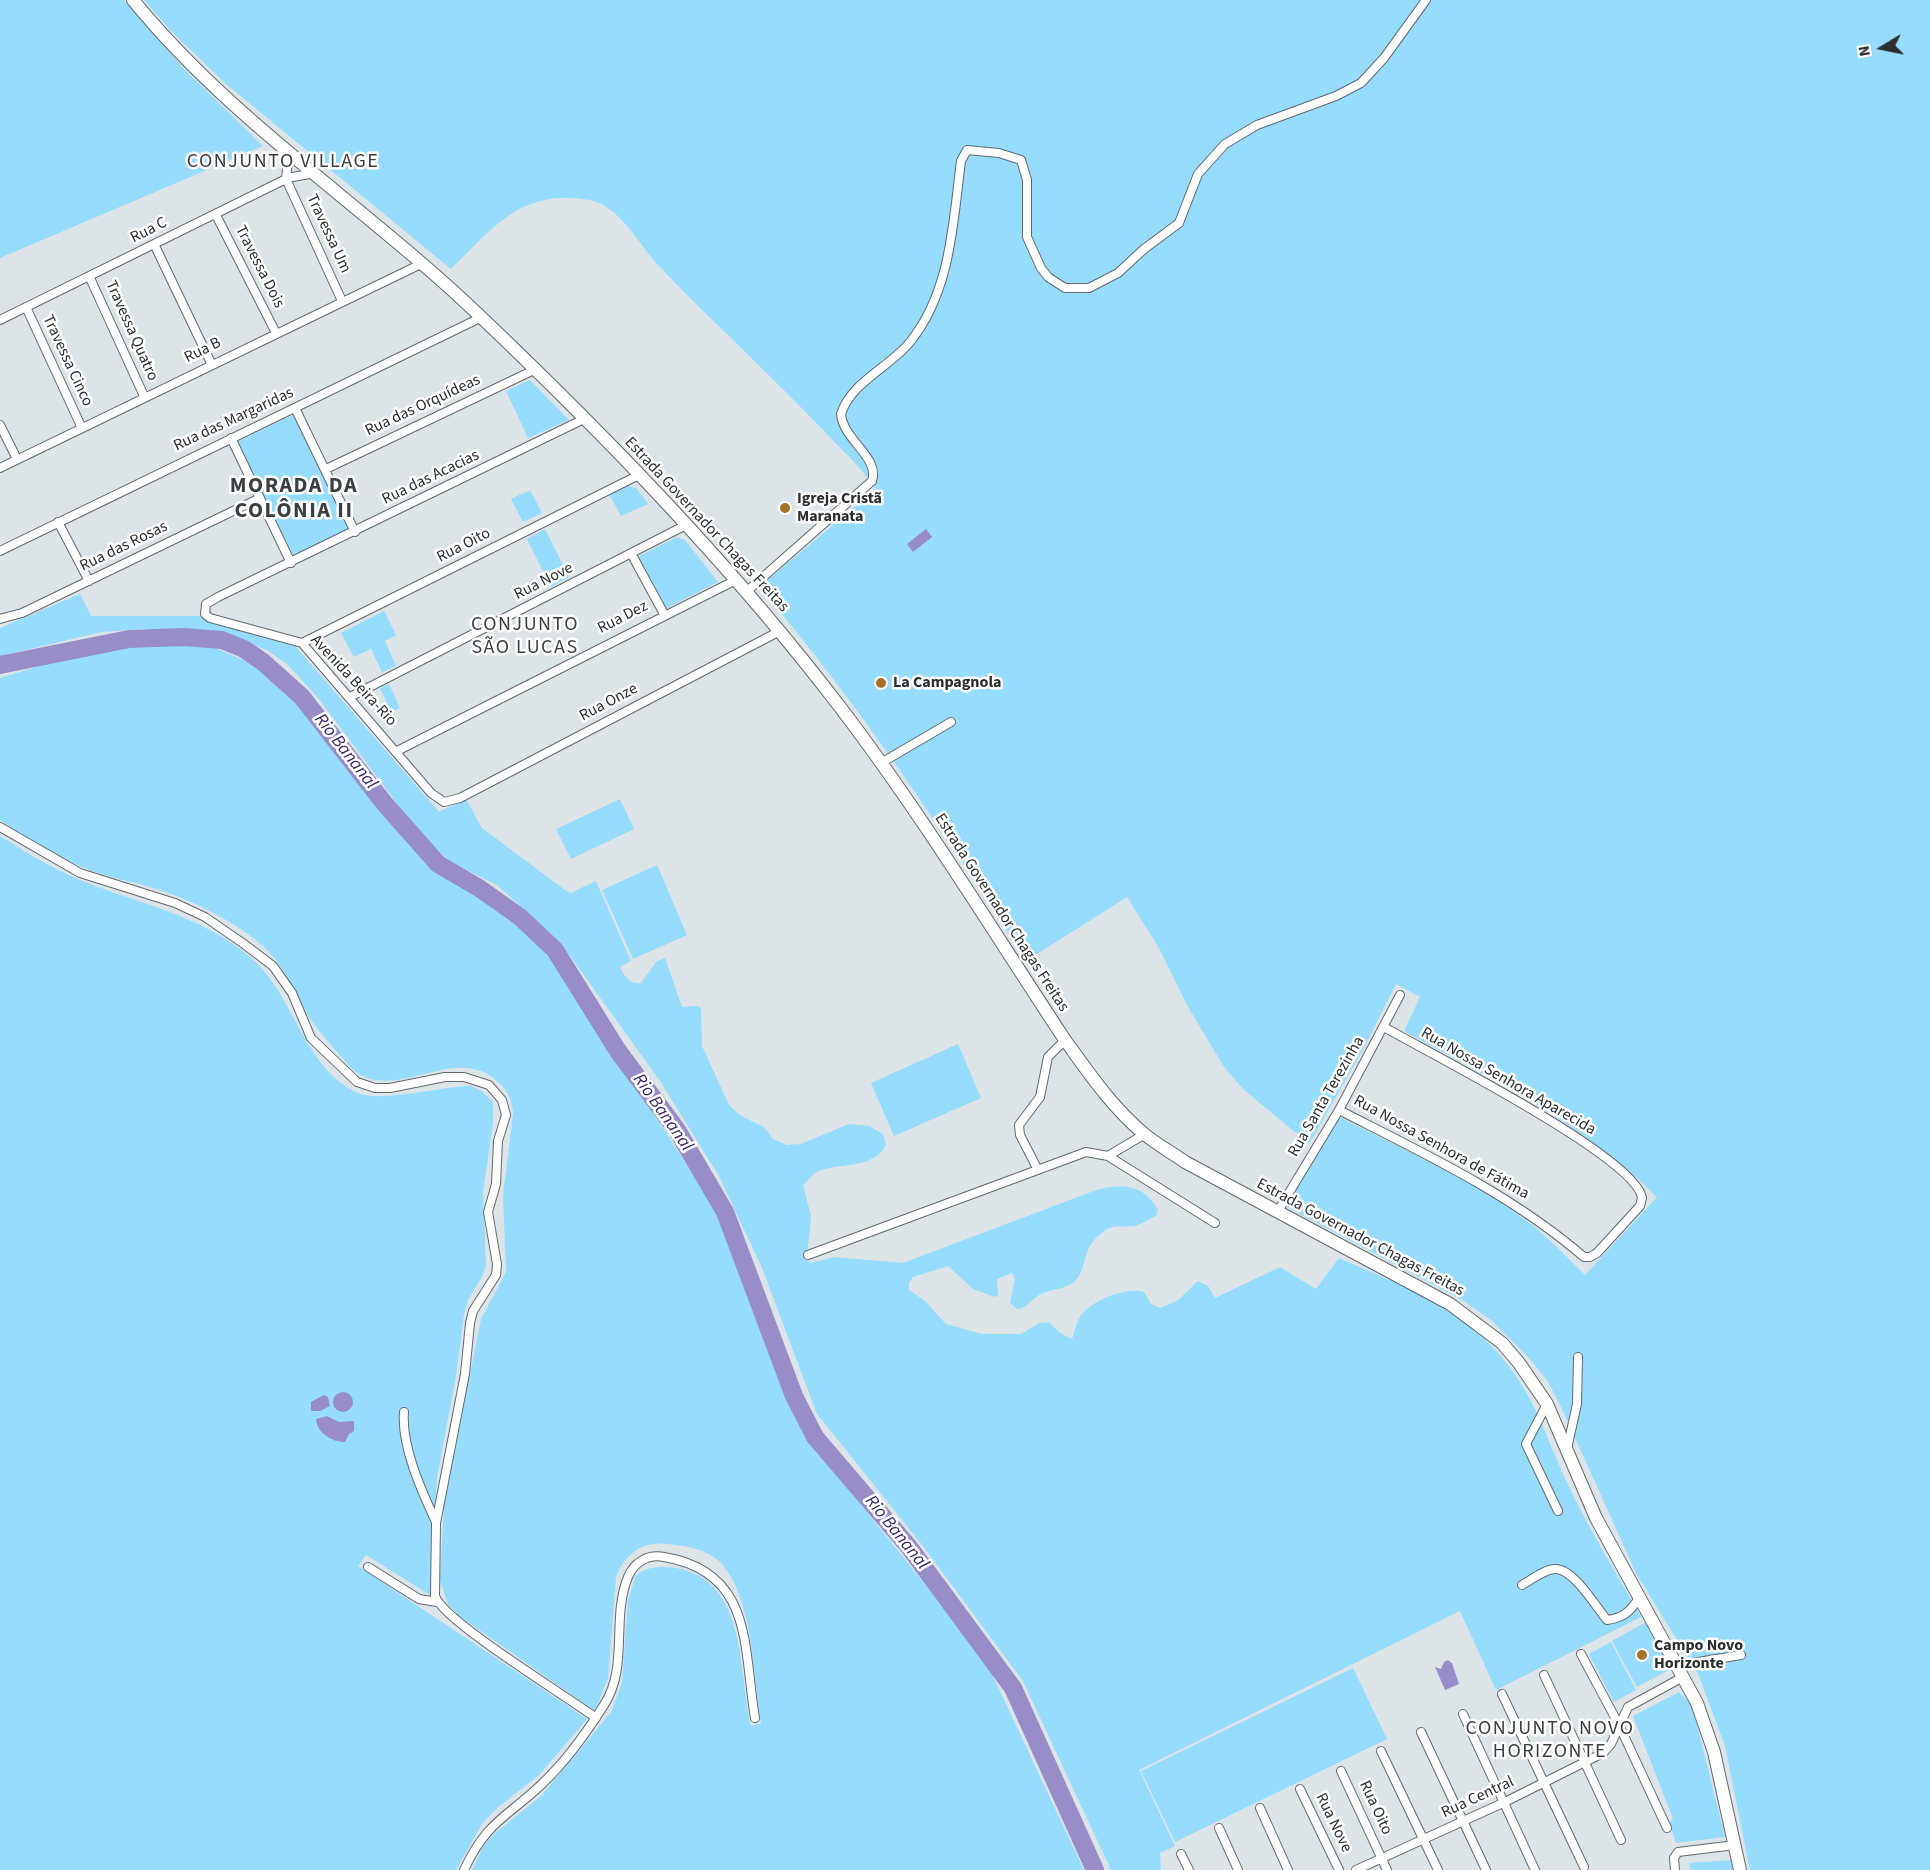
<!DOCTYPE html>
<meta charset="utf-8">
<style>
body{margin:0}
#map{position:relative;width:1930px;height:1870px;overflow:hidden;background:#dde4e8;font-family:"Source Sans 3",sans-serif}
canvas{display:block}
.north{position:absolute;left:1852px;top:18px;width:60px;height:60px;-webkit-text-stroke:4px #fff;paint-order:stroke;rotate:260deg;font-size:16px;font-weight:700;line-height:24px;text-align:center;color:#2b2e2f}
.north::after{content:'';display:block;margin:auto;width:21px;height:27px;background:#2b2e2f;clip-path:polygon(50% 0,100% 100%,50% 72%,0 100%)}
</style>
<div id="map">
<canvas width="1930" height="1870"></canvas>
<div class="north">N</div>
</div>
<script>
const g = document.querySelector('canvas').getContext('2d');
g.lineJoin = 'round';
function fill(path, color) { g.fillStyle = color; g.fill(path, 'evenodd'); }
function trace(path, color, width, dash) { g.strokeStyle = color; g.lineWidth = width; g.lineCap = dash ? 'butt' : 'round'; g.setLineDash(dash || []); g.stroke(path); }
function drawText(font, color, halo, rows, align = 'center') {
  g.font = font + ' "Source Sans 3",sans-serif'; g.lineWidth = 5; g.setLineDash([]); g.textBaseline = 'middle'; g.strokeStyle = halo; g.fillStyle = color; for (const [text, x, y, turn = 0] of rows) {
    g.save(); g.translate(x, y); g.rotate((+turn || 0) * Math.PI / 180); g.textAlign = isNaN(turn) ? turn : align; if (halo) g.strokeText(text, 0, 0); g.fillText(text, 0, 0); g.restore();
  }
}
const green = new Path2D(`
 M0 0H124L185 70 263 146 0 258Z
 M144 0H1930V1870H1750L1725 1746 1698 1674 1637 1575 1561 1407 1547 1380 1528 1357 1492 1321 1464 1301 1285 1206 1340 1117C1404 1150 1475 1180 1532 1225 1551 1240 1568 1258 1585 1275L1657 1197C1584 1123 1494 1081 1404 1031L1420 997 1396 984 1365 1046 1309 1144 1243 1089 1224 1067 1188 1007 1159 948 1127 897 1026 961C942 830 861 706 759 587L876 489C860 466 838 446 818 425 766 370 709 319 657 264 638 243 619 205 589 200 522 188 494 227 451 269L226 84 171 31Z
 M530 380 569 420 528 438 506 391Z
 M293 415 350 529 293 555 237 442Z
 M628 486 636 488 648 504 621 516 609 494Z
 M530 490 542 513 523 522 511 499Z
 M545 529 569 577 551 587 527 539Z
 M677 537 685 540 718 582 665 609 637 557Z
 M80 594 91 616H199L295 646 439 812 466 799 482 828 565 890 571 893 596 881 631 961 620 967C624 976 630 985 641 983L657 961 665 958 682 1007 696 1006 701 1008 702 1046 729 1105 741 1116 764 1127 773 1139 787 1145 801 1144 849 1124 869 1126 883 1134 886 1145C874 1170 837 1162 817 1172 811 1175 808 1181 803 1185L811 1216 807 1257 810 1263 834 1257 903 1263 1091 1192C1117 1183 1143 1182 1158 1210L1156 1216C1149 1219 1142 1224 1135 1226 1123 1228 1115 1223 1104 1231 1079 1249 1089 1268 1074 1282 1064 1290 1050 1289 1039 1295 1031 1300 1025 1309 1017 1309L1010 1303 1015 1279 1012 1273 997 1279 998 1295 995 1297 973 1289 948 1266 913 1277 909 1283V1290L925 1301 946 1324 982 1334H1021L1039 1323 1049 1322 1060 1333 1072 1339C1075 1332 1076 1323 1080 1317 1090 1301 1126 1286 1144 1292L1151 1304 1160 1308 1177 1301 1198 1281 1208 1286 1215 1298 1280 1267 1316 1289 1339 1258C1387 1279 1443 1301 1482 1337 1533 1384 1542 1430 1570 1489 1591 1533 1617 1574 1641 1617L1496 1690 1460 1611 1139 1770 1175 1846 1160 1853 1161 1870H1111L1023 1681 923 1546 817 1414 762 1268 719 1176 660 1081 560 942 497 885 452 863 431 844 410 821 319 699 288 665 267 650 243 641 203 632 142 629 102 632 0 656V628Z
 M384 611 396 635 385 641 396 666 382 672 371 649 354 657 341 633Z
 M149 644H195L215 648 253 664 276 680 303 705 374 800 428 865 477 895 515 924 556 962 716 1210 780 1381 806 1437 946 1610 991 1672 1084 1870H472L483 1847 494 1834 541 1796 611 1712 622 1683 628 1600 636 1575C647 1566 662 1566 676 1568 748 1580 738 1673 751 1726L761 1723C753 1677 754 1600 721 1563 708 1549 683 1545 665 1544 641 1541 624 1556 616 1577L608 1678 595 1711 459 1616 448 1604 440 1581 444 1505 481 1319 506 1272 503 1196 513 1114C512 1100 509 1092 498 1082 458 1044 404 1096 363 1076 352 1071 345 1061 337 1052 328 1041 318 1031 311 1020 297 997 285 966 264 947 237 922 188 898 153 888 131 881 108 878 87 869 56 856 27 839 0 820V678L72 656Z
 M389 684 400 708 391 712 380 688Z
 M620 799 634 829 571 859 556 829Z
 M0 836C23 850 46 865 71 876 132 903 201 913 252 959 295 996 303 1068 358 1093 381 1103 442 1086 471 1086L482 1091 493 1102V1123L483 1192 486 1265 482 1277 468 1300 464 1315 456 1376 437 1477 430 1595 366 1555 358 1566 587 1719 540 1774 496 1809 482 1824 456 1870H0Z
 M657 865 687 935 633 959 602 890Z
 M958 1044 981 1098 894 1136 871 1083Z
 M1646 1622 1671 1669 1637 1687 1612 1641Z
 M1611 1642 1636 1690 1614 1702 1589 1654Z
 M1353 1668 1387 1739 1175 1842 1141 1771Z
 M1679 1692 1692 1705 1725 1837 1676 1843 1669 1822 1673 1819 1633 1716Z
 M1731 1860 1733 1870H1691L1689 1863Z`);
const water = new Path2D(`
 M926 529 932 537 913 552 907 544Z
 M333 1402a10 10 0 1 1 20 0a10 10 0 1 1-20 0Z
 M324 1395 328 1397 330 1406 320 1411H311V1402Z
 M327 1416 339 1422 354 1421V1431L349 1434 345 1442C332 1442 317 1433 316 1419Z
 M1448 1660 1452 1663 1459 1684 1445 1690 1435 1667 1441 1669 1444 1662Z`);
const river = new Path2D(`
 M0 665 129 639 183 637 222 640 244 649 263 662 302 697 384 803 438 864 479 888 520 917 555 950 618 1051 677 1130 725 1212 794 1396 815 1437 909 1547 1013 1688 1095 1870`);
const minor = new Path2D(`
 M287 178 315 173
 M286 179 342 301
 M216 215 276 333
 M155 246 211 363
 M90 278 144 396
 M26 307 81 426
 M0 320 286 179 289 152
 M295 408 355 532
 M584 419 218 597 206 604 205 614 210 618 302 643 431 793 444 802 460 798 780 631
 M0 425 17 459
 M231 438 291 563
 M0 468 421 264
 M326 469 534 370
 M58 522 89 581
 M0 551 482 317
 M632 555 664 614
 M746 592 872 481C880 457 843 440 841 414 851 382 890 367 910 342 951 291 953 223 961 161L967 150 999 153 1021 160 1027 180V237L1041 268 1048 277 1065 288H1089L1118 273 1144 249 1179 223 1198 174 1225 144 1257 125 1336 96 1361 83 1384 58 1426 0
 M0 619 22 613 260 498
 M302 643 639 475
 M350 697 686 525
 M397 751 736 580
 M881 763 951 722
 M0 827 80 873 175 903 205 917 244 944 273 966 292 993 311 1038 357 1082 375 1088H390L445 1077H464L489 1085 502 1100 506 1115 498 1141 496 1184 488 1212 497 1264 496 1275 473 1311 470 1323 465 1374 436 1523 435 1596C443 1621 568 1697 596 1718
 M1339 1110C1425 1154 1511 1194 1584 1257H1590L1597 1253 1640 1206 1642 1198C1636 1157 1427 1052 1384 1027
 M1108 1156 1145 1134
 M1038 1170 1020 1135 1019 1125 1040 1097 1048 1057 1065 1040
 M1278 1211 1339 1110 1400 995
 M808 1255 1086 1152 1108 1156 1215 1223
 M1547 1404 1526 1444 1558 1511
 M404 1412C401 1446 422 1492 436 1522
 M1567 1449 1577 1404 1578 1357
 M368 1567 419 1599 437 1602
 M1522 1585C1531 1580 1545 1569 1555 1569 1573 1568 1596 1607 1607 1620 1623 1618 1630 1612 1639 1598
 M1581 1654 1619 1725 1667 1828
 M1679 1669 1692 1663 1741 1655
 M1544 1675 1621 1840
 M1502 1694 1584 1867
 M1463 1714 1535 1870
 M1421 1732 1486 1870
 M1381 1751 1438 1870
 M1341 1771 1387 1870
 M1300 1789 1339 1870
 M1260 1808 1288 1870
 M1219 1828 1238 1870
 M1181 1854 1189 1870
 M464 1870C487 1821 506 1818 542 1784 566 1761 587 1732 604 1705 629 1667 611 1618 628 1577 634 1562 648 1554 664 1557 754 1572 743 1648 755 1718
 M1356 1870 1505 1802 1603 1753 1611 1744 1628 1707 1683 1677
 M1675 1870 1674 1858 1678 1852 1735 1845`);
const secondary = new Path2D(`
 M133 0C233 123 369 209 482 318 609 439 733 567 840 707 921 813 991 928 1065 1040 1089 1073 1111 1106 1143 1133 1156 1144 1171 1152 1185 1162L1450 1304 1502 1343 1519 1363 1547 1404 1596 1518 1697 1703 1714 1752 1740 1870`);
const markers = [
 [785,508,6,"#a6722b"],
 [881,683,6,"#a6722b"],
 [1642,1655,6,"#a6722b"]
];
const streetNames = [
 ["Rua C",149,231,-27],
 ["Travessa Um",328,234,65],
 ["Travessa Dois",259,267,63],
 ["Travessa Quatro",131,331,66],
 ["Rua B",203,351,-26],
 ["Travessa Cinco",67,361,65],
 ["Rua das Orquídeas",423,406,-25],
 ["Rua das Margaridas",234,420,-25],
 ["Rua das Acacias",431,478,-26],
 ["Estrada Governador Chagas Freitas",706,525,47],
 ["Rua Oito",464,546,-27],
 ["Rua das Rosas",124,547,-26],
 ["Rua Nove",544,582,-27],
 ["Rua Dez",623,618,-27],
 ["Avenida Beira-Rio",353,681,47],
 ["Rua Onze",609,703,-28],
 ["Estrada Governador Chagas Freitas",1001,913,57],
 ["Rua Nossa Senhora Aparecida",1508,1082,30],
 ["Rua Santa Terezinha",1327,1097,-60],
 ["Rua Nossa Senhora de Fátima",1441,1148,29],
 ["Estrada Governador Chagas Freitas",1360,1238,28],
 ["Rua Central",1478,1798,-25],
 ["Rua Oito",1375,1808,65],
 ["Rua Nove",1333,1823,64]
];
const poiNames = [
 ["Igreja Cristã",797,499],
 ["Maranata",797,517],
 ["La Campagnola",893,683],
 ["Campo Novo",1654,1646],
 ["Horizonte",1654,1664]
];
const waterNames = [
 ["Rio Bananal",345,752,52],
 ["Rio Bananal",662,1113,55],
 ["Rio Bananal",896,1533,51]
];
const quarterNames = [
 ["CONJUNTO VILLAGE",283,163],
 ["CONJUNTO",525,626],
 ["SÃO LUCAS",525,649],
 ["CONJUNTO NOVO",1550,1730],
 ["HORIZONTE",1550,1753]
];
const districtNames = [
 ["MORADA DA",294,487],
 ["COLÔNIA II",294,512]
];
fill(green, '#95dcfd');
fill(water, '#988dc6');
trace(river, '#988dc6', 18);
trace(minor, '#62696c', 10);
trace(secondary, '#62696c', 14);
trace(minor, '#fff', 8);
trace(secondary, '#fff', 12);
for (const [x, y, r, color] of markers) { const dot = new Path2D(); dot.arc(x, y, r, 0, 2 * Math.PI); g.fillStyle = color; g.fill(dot); trace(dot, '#fff', 2); }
drawText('16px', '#2b2e2f', '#fff', streetNames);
drawText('bold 16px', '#2b2e2f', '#fff', poiNames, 'left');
drawText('italic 18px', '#382469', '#fff', waterNames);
g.letterSpacing = '1.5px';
drawText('20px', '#3a3f42', '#fff', quarterNames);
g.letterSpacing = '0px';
g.letterSpacing = '1.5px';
drawText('bold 22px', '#3a3f42', '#fff', districtNames);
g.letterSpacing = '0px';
</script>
